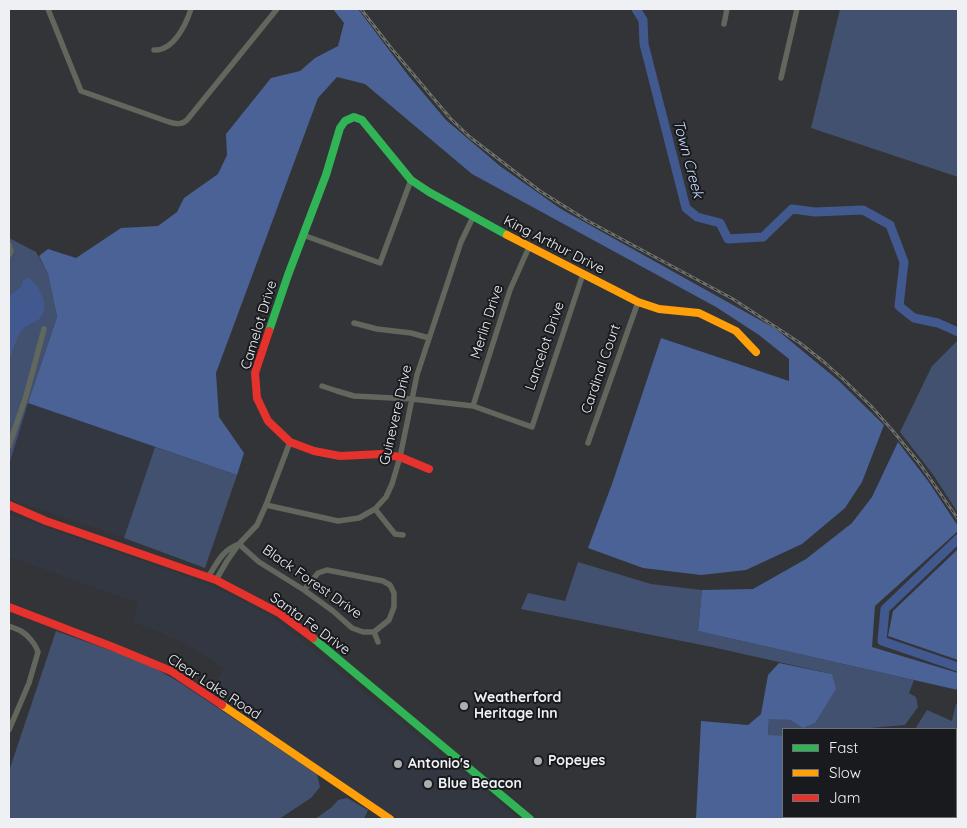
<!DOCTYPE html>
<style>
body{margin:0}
#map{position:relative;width:967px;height:828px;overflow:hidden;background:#323437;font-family:Quicksand,sans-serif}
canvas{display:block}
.frame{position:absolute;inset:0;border:10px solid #eef0f4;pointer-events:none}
.legend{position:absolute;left:782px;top:728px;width:175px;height:90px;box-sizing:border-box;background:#191a1d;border:1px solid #6e7073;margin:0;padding:6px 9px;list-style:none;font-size:15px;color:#eef0f4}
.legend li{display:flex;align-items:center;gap:10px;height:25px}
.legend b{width:25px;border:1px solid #6e7073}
</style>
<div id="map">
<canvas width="967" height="828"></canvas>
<div class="frame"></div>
<ul class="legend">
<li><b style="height:6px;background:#30b455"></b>Fast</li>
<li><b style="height:6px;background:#ff9f0a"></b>Slow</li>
<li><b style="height:6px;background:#e5322d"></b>Jam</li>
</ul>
</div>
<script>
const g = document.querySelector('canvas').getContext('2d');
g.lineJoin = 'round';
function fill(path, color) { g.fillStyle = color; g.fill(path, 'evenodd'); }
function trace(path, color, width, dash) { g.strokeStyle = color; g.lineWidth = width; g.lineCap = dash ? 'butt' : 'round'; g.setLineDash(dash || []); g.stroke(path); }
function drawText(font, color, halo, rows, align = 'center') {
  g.font = font + ' Quicksand,sans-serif'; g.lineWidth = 4; g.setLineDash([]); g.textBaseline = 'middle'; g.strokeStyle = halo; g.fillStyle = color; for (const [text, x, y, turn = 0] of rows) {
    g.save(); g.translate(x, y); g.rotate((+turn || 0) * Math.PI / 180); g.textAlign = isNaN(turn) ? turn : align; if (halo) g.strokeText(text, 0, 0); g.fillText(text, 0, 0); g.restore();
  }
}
const built = new Path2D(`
 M28 403 155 447 124 538 9 499V465Z
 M9 514 191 578 217 588 261 611 280 623 519 819H393L210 693 224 668 186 644 159 632 132 622 138 603 9 557Z`);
const green = new Path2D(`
 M840 9H958V177L811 128Z
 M9 238 36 252 48 274 57 317 28 403 9 465Z
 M957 341 958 342V513L934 476 900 432 932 366Z
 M155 447 237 475 205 568 124 538Z
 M578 562 651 584 702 590 698 631 914 680 909 693 916 697 918 707 905 725 859 729H783V736H768L769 718 791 720 832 674 712 647 521 609 528 593 565 601Z
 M56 631 146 663 179 682 317 774 320 787 311 798 279 819H9V771Z
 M956 704H958V796L956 795V729H915L927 710 952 721Z
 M347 798 368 810 364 819H315L332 807 338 800Z`);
const forest = new Path2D(`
 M333 9H358L408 75 446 120 500 166 561 209 776 329 839 381 884 425 862 482 845 508 802 544 746 570 701 575 643 568 588 548 612 484 661 338 789 381V359L759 335 716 307 472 174 365 84 337 77 318 98 216 373 219 417 244 453 237 475 28 403 57 317 48 274 39 256 48 249 76 258 121 228 158 226 177 212 184 198 218 174 227 155 226 134 271 78 300 71 315 58 338 46 344 23Z
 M898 442 928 481 958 526V531L875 606 872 647 958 673V690L698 631 702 590 753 589 806 559 852 523 872 497Z
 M958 549V660L888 636 893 611Z
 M779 663 832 674 836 689 815 723 803 728 791 720 769 719 768 735 783 736V817H809L806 819H696L701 721 748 725 761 714 768 675Z`);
const water = new Path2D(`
 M29 278C39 285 50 305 41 317 37 323 27 324 22 330 17 335 13 352 9 359V296L21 287 23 280Z`);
const river = new Path2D(`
 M636 9 643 20 644 44 686 208 697 217 720 223 728 239 763 237 792 209 815 212 863 210 890 225 904 262 899 306 914 318 938 323 958 332
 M958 539 885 609 882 641 958 667`);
const street = new Path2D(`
 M48 9 81 91 169 122C176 124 182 125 187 120L277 9
 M724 24 727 9
 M154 50C174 51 186 24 191 9
 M781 78 797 9
 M303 235 380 263 411 180
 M9 245 11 251 9 255
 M354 323 377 329 411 333 429 338
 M322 386 337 391 354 396 412 399 473 406 532 427 583 274
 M473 406 510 290 529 247
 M588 443 638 302
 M9 446 26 396 44 329
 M266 505 338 521 359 518 375 509 386 497 392 484 400 457 417 375 461 242 473 217
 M375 509 395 534 403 535
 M239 544 259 562 304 590 333 611 352 628 363 632H374
 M208 577C218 562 222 550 239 544
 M216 580 227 561 239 544 257 525 266 505 290 442
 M304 590 318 573 327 570 383 581 390 585 394 593V607L389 620 374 632
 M9 626C13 628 18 629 21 631 28 635 36 645 38 652L29 683 9 730
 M374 632 378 642`);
const fast = new Path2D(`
 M269 331 288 275 326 175 340 128 345 121 354 117 362 120 411 180 429 192 507 235
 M313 638 530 819`);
const slow = new Path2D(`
 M507 235 638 302 659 309 699 313 736 331 756 352
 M222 705 390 819`);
const jam = new Path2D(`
 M269 331 255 373 257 398 268 421 290 442 314 451 340 456 381 454 400 457 429 469
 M9 505 46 521 216 580 279 613 313 638
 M9 607 113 647 171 671 222 705`);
const rail = new Path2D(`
 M361 9 392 49 451 119 470 137 540 191 588 221 733 299 800 343 824 362 843 379 871 406 893 431 920 464 958 519`);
const markers = [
 [464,706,5,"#acaeb2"],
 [538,761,5,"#acaeb2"],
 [398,764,5,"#acaeb2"],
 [428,784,5,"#acaeb2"]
];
const streetNames = [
 ["King Arthur Drive",554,245,27],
 ["Merlin Drive",487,322,-72],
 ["Camelot Drive",259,325,-73],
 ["Lancelot Drive",545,346,-71],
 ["Cardinal Court",601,369,-71],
 ["Guinevere Drive",396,415,-77],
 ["Black Forest Drive",312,582,35],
 ["Santa Fe Drive",310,624,36],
 ["Clear Lake Road",214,687,33]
];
const poiNames = [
 ["Weatherford",474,698],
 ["Heritage Inn",474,714],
 ["Popeyes",548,761],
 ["Antonio's",408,764],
 ["Blue Beacon",438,784]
];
const waterNames = [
 ["Town Creek",688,159,75]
];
fill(built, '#323742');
fill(green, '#42516f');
fill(forest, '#4a6296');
fill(water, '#41598f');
trace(river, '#41598f', 9);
trace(street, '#61675c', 5.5);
trace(fast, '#30b455', 8);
trace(slow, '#ff9f0a', 8);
trace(jam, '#e5322d', 8);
trace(rail, '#6e716b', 3);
trace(rail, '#191a1d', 1, [4]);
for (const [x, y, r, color] of markers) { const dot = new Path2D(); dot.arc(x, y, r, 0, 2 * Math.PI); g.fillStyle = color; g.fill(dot); trace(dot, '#191a1d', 2); }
drawText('14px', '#eef0f4', '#191a1d', streetNames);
drawText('bold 14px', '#eef0f4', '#191a1d', poiNames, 'left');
drawText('italic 15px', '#c8d9fc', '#191a1d', waterNames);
</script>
